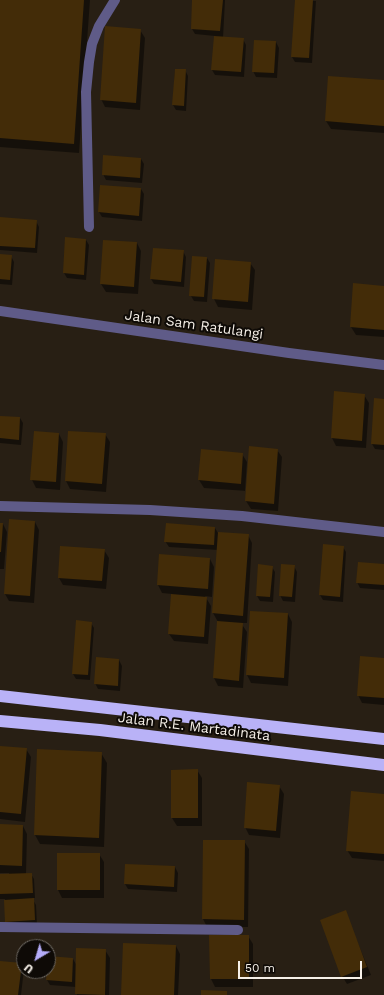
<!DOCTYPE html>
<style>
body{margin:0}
#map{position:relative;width:384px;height:995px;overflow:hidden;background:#281f14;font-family:"Work Sans",sans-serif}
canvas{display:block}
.north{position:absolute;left:16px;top:939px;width:40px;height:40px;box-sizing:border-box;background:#0e0a06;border:1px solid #6b6660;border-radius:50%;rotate:218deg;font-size:11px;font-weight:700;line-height:16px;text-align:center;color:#f6f0e8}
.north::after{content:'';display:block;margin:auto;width:14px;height:18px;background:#b4acf9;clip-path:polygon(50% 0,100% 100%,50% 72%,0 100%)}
.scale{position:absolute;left:238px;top:961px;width:124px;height:18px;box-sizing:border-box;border:2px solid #f6f0e8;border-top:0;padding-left:5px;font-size:12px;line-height:14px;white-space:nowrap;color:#f6f0e8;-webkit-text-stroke:3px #0e0a06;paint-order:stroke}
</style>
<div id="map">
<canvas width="384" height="995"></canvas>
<div class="north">U</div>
<div class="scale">50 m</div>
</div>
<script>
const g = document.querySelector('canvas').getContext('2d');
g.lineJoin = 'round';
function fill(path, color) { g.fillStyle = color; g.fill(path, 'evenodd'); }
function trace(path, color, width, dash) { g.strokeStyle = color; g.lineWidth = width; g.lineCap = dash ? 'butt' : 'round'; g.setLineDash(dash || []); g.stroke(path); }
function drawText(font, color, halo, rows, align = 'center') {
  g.font = font + ' "Work Sans",sans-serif'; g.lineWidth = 4; g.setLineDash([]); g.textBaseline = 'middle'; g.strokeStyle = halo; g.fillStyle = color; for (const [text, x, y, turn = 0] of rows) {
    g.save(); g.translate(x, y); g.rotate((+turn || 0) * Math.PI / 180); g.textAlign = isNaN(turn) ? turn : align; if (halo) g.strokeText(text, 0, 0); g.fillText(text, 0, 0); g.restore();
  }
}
const shadow = new Path2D(`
 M0 0H90L79 153 0 147Z
 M193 0H225L223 38 243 39 246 45 244 77 215 75 212 70 215 36 195 34 192 29Z
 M296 0 316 1 312 63 295 62 292 57Z
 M140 30 145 38 140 110 105 107 101 99Z
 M276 42 279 48 277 78 256 77 253 71Z
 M175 70H185L188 76 186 111 176 110 173 105Z
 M329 77 384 81V133L331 129 326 121Z
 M141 159 144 164 142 183 106 180 103 174Z
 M141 189 144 194 142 221 102 217 99 212Z
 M0 218 36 221 39 227 37 253 0 250Z
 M86 240 89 245 86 280 67 278 64 273Z
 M137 243 141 251 138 294 106 292 101 284Z
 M183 251 186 257 184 287 154 284 151 279Z
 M0 255 11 256 14 262 12 285 0 284Z
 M207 258 210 263 207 302 194 301 191 296Z
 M216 260 250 263 255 270 252 310 218 307 214 299Z
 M384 287V337L356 335 351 327Z
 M364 395 369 403 366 448 336 446 332 438Z
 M384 400V450L375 449 372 444Z
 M0 417 20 418 23 423 21 445 0 443Z
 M35 432 59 434 63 442 60 490 36 488 32 480Z
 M105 434 110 442 106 492 70 489 66 481Z
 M277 450 282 457 278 511 251 509 246 501 247 491 204 488 199 480 242 454 247 462 245 491H247Z
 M35 522 39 530 34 603 9 601 5 594Z
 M0 524H3L7 532 4 569H0Z
 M215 528 218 533 248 535 252 543 247 623H241L247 632 243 688 218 686 214 678 218 622 213 613 218 550 169 547 165 541Z
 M343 547 346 552 343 602 323 600 320 595Z
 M104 550 109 558 106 589 63 585 59 578Z
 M210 559 214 567 212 597 205 596 211 606 208 644 174 641 169 634 172 594 162 593 158 585Z
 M384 565V590L360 588 357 582Z
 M294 566 297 572 295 602 283 601 280 595Z
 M272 567 275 572 273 602 260 601 257 596Z
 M251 612 288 614 292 622 288 686 251 683 247 675Z
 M91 623 94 628 90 680 76 679 73 674Z
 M384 659V705L362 703 358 695Z
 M119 660 122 666 120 691 98 689 95 683Z
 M0 747 26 749 31 757 25 822 0 819Z
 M101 753 107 763 104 847 40 844 35 835Z
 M197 770 202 778V826H177L172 818V771Z
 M279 786 284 794 280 838 249 835 245 827Z
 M384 795V861L352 858 347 850Z
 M0 825 23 826 27 834 26 874H31L34 879 35 898H32L36 905 37 925 10 927 6 922 5 899H0V875H9V873H0Z
 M244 841 249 849 248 927H207L203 919Z
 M58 854H99L104 862V898H62L58 890Z
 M175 867 178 873 177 892 128 889 125 884Z
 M345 912 371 975 347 984 342 976Z
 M210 936H248L253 944V987H215L211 979Z
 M176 946 180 954 178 995H122Z
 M105 950 110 958 109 995H77L76 987 50 985 47 980 73 959 77 966Z
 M0 962 21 964 24 969 21 995H0Z`);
const building = new Path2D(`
 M0 0H84L74 144 0 138Z
 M192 0H223L220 31 191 29Z
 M295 0H313L309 58 291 57Z
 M105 26 141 29 136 103 100 100Z
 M214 36 244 38 241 72 211 70Z
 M254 40 276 41 274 73 252 72Z
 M175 69H186L184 106 172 105Z
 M328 76 384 80V126L325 121Z
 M103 155 141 158 140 178 102 175Z
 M100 185 141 188 139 216 98 212Z
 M0 217 37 220 35 248 0 246Z
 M65 237 86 239 84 275 63 273Z
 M103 240 137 242 134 287 100 284Z
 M153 248 184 250 181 282 150 279Z
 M0 254 12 255 10 280 0 279Z
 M192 256 207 257 204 297 189 296Z
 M215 259 251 262 248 302 212 299Z
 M353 283 384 286V330L350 327Z
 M334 391 365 394 362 441 331 438Z
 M374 398 384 399V445L371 444Z
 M0 416 20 417 19 440 0 438Z
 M34 431 59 433 56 482 30 480Z
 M68 431 106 433 102 484 65 481Z
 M249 446 278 449 274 504 245 501Z
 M201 449 243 453 241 484 198 480Z
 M9 519 35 521 30 596 4 594Z
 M0 523H3L1 552H0Z
 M166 523 215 527 214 545 164 542Z
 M218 532 249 534 243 616 212 613Z
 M323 544 344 546 340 597 319 595Z
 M60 546 105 549 102 581 58 578Z
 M159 554 210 558 208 589 157 585Z
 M358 562 384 564V585L356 583Z
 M258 564 273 566 270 597 256 596Z
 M281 564 295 565 292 597 279 596Z
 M171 594 207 597 204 637 168 634Z
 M250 611 288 613 284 678 246 675Z
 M76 620 92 622 88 675 72 674Z
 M217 621 243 623 239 681 213 678Z
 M360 656 384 658V698L357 696Z
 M96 657 119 659 118 686 94 684Z
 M0 746 27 748 21 814 0 812Z
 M37 749 102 752 99 838 34 835Z
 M198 769V818H171V770Z
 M247 782 280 785 276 831 244 828Z
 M351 791 384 794V854L346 851Z
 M0 824 23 825 22 866 0 865Z
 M203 840H245L244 920 202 919Z
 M57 853H100V890H57Z
 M125 864 175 866 174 887 124 884Z
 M32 873 33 893 0 894V874Z
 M34 898 35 920 5 922 4 900Z
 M346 910 367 967 341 977 320 920Z
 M209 935H249V979H210Z
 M123 943 176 945 174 995H121Z
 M76 948 106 949 105 995 75 994Z
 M48 956 73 958 72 982 46 980Z
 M0 961 22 963 18 995H0Z
 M201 990 227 991V995H201Z`);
const minor = new Path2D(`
 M89 227 86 92 89 62 92 44 99 26 115 0
 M0 311 289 353 384 365
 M0 506 150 510 242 516 384 532
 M0 927 238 930`);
const highway = new Path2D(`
 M0 696 384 739
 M0 721 100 730 384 765`);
const streetNames = [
 ["Jalan Sam Ratulangi",194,325,8],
 ["Jalan R.E. Martadinata",194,727,7]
];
fill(shadow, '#0007');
fill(building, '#432c08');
trace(minor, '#5f5b88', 10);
trace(highway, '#b9b2f7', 12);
drawText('14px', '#f6f0e8', '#0e0a06', streetNames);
</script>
